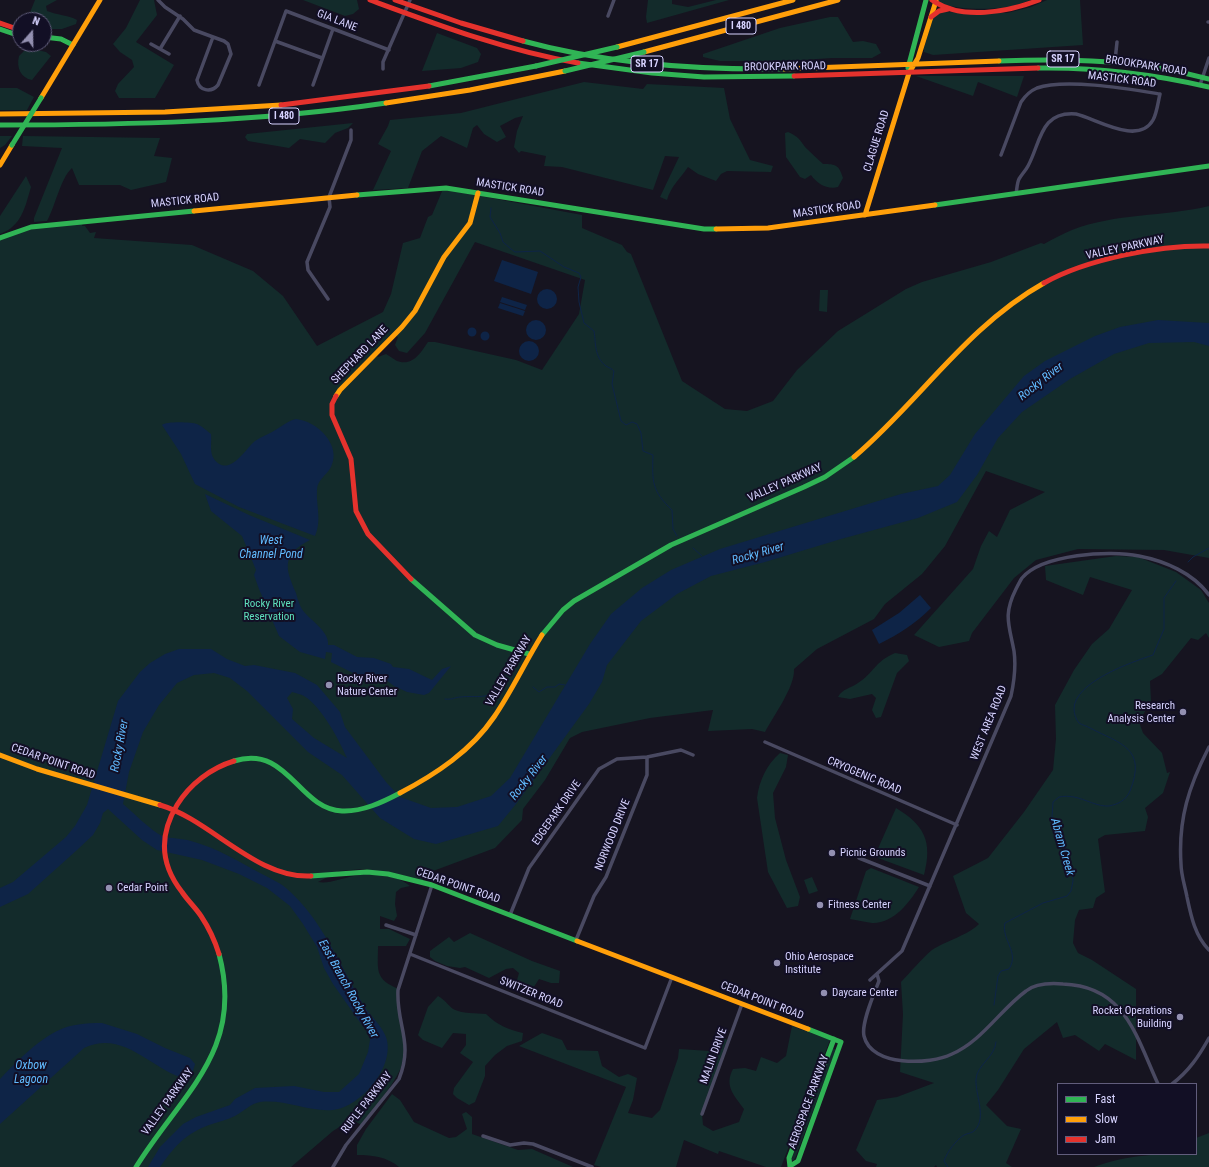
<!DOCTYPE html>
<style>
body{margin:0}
#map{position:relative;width:1209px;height:1167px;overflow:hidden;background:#161420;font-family:"Roboto Condensed",sans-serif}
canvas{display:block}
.legend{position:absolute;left:1057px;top:1083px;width:140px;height:72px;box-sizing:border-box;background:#120f25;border:1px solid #615d7c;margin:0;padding:5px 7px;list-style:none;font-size:12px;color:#d7d3ff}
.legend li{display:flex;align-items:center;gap:8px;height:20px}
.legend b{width:20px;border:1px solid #615d7c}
.north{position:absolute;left:12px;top:12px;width:40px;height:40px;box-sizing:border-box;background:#120f25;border:1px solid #615d7c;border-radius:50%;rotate:20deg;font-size:11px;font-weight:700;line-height:16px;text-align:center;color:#d7d3ff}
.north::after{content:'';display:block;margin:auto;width:14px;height:18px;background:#9390b1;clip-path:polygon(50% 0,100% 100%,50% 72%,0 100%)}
</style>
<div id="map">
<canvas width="1209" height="1167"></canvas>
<ul class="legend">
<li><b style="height:5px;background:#30b455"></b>Fast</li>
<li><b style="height:5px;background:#ff9f0a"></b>Slow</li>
<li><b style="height:5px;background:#e5322d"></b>Jam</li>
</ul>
<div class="north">N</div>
</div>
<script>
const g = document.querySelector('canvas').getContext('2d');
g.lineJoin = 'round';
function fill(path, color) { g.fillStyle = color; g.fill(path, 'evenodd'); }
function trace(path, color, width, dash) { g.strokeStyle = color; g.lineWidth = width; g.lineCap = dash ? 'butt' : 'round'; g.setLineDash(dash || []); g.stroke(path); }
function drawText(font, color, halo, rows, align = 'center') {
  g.font = font + ' "Roboto Condensed",sans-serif'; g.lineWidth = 4; g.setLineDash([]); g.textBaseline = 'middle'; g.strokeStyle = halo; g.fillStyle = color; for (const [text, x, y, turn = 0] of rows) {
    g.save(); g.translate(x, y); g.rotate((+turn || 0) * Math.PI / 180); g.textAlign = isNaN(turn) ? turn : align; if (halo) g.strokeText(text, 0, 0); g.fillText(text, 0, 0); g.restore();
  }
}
const green = new Path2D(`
 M35 0H57L46 6 47 11C57 15 68 15 77 20L76 24 62 29H44V20H27Z
 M140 0H154L157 15 136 42 174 65 155 98H119L115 91 118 84 134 67 132 60 120 52 113 44 126 28Z
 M303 0H357L359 9 353 14 345 16Z
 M648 0H672V4L688 7 716 0H729L647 23 646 17Z
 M938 0H1032C1024 2 1015 6 1007 7 990 10 954 10 938 2Z
 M1047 0H1080L1083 45 933 55 924 52V48L933 18 941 12 1007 13 1031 7Z
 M830 17H838L853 42 863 41 876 44 881 53 872 58H832L787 61H720L703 57V54L780 28Z
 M437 33 477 48 481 54 478 62 461 68 422 71Z
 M37 50 46 52 51 56 32 80C21 78 16 68 19 56L24 51Z
 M916 76H1024L1017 97 978 82 973 96Z
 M584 82 643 89 647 84 724 88 730 119 750 160 773 166 771 172 727 171 721 174 716 181 698 174 688 167C680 179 671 186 667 200L660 197 679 157 665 156 653 190 562 167 544 166 546 156 521 151 519 153 514 147 517 131 523 116 515 118 500 126 506 137 497 142 484 134 477 125 473 128 467 148 441 136 422 151 408 188 373 190 391 151 378 144 388 126 390 120 461 113Z
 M0 88H17L34 97 27 110H0Z
 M353 123 348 128 335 133 325 143 300 139 289 148 248 141 245 137 247 134Z
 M788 132C801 138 799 140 807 149 809 151 820 161 823 164 836 164 839 165 843 178L838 187C828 190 817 184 811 175L805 179 800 177 786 157 785 133Z
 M0 136H12L5 145 0 148Z
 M23 136 160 138 154 156 172 158 166 182 131 190 120 185H79L72 168C60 179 56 205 47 221L34 222V218L62 148 22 146Z
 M26 176 31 187C25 207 22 226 0 234V216Z
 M443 189 582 215V228L622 245 627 252 631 254 682 381 725 409 747 411 773 401 797 370 838 331 906 289 922 282 991 262 1041 243 1044 244C1053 239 1062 234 1072 230 1115 213 1164 217 1209 206V558L1164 550 1078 549 1036 560 1014 578 972 633 969 641 939 647 914 635 973 569 981 546 989 531 997 537 1010 510 1045 492 986 471 945 546 922 574 885 604 874 619 817 649 794 669C795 687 774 715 765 732L752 729 708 731 713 710 650 718 582 732 570 738 545 780 523 809 522 820 495 848 425 874 422 882 364 869 339 871 318 882C329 884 343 878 354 876 371 872 397 875 410 886L401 888 396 892 395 904 397 916 394 921 380 916V929H389L410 939 406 946H378C378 970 374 979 399 989L397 996C400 1018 408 1042 402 1064 398 1080 372 1111 361 1125L352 1119 333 1131 291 1167H0V239L30 228 83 223 82 226H85L90 233 96 232 94 238 192 245 253 271 283 296 317 346 383 312 391 294 403 243 420 238 428 217 432 215ZM475 242 585 280 579 314 542 370 516 360 435 342H428C421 352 413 367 397 361 393 359 390 356 386 354L378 357 377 356 396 336 398 337 395 345 399 351 407 353 425 333Z
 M820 290H828L827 312 819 311Z
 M1116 556 1138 557 1176 572 1201 590 1209 603V638L1206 633 1198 640 1191 638 1162 674 1150 681 1151 701 1139 722 1143 733 1162 753 1167 773 1170 772 1163 793 1145 808 1148 817 1145 831 1105 835 1098 839 1105 892 1096 898 1093 908 1079 910 1075 920 1073 943 1078 953 1092 960 1136 989V1060L1105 1044 1099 1051 1075 1035 1063 1038 1057 1022 1024 1049 998 1090 986 1105 1007 1126 1021 1129 1006 1163 1012 1167H937L936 1165 934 1167H876L877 1164 866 1161 856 1150 877 1100 897 1097 934 1083 900 1072 903 1014 901 982C911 972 921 959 932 950 946 941 970 934 979 924L966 913 953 876 988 858 1024 812 1053 770 1056 739 1055 705 1074 670 1092 644 1109 629 1132 590 1090 577 1083 595 1046 580 1045 566Z
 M895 653 907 655 909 661 897 673 881 717 876 718 872 710 876 698 872 694 850 699 838 697C842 689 851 688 858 683 874 673 874 662 895 653Z
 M780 753 788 755 786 767 773 793 775 818 786 860 800 897 798 906 787 908 768 872 757 798C759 781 767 764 780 753Z
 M896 808C924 825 933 841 924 875L878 858 876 853Z
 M871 868 919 887C909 903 893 924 872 923 864 922 857 920 850 919L866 871Z
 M812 877 818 891 809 894 804 880Z
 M470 933 532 961 560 971 559 983H551L539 979 530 993 520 992 515 987 519 973 513 968 506 969 489 978 465 967 460 968 447 966 435 961 430 957V951L449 937 454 942Z
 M438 996C445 1000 448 1005 453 1009 462 1014 476 1013 486 1014 497 1025 509 1030 523 1033L522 1041 507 1046 495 1055 485 1066V1076L475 1102 469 1105 457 1098 453 1094 454 1088 473 1062 460 1053 466 1045V1034L453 1033 442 1048 423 1040 418 1035 428 1007Z
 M792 1026 830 1040 781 1167H766L719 1151 718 1154 684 1140 676 1167H601L594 1165 626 1087 519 1046 542 1033 562 1040 567 1050 598 1051 602 1066 619 1077 628 1074 637 1078 633 1100 628 1113 652 1118 660 1110 678 1058 679 1049 710 1051 715 1034 730 1041 702 1114 703 1125 713 1131 739 1122 744 1109C734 1095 724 1086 733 1069L745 1068 756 1071 761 1057 777 1063 786 1056Z
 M833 1048 836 1050 796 1156 794 1160 791 1161Z
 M392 1094 400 1100 414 1122 449 1138 456 1137 467 1129 462 1114 466 1112 472 1117V1134L518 1150 532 1149 573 1167H399C387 1157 373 1155 357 1155V1145L366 1129Z
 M1209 1133V1167H1094C1129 1154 1159 1154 1196 1154V1138Z`);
const water = new Path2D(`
 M502 260 538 272 531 294 494 281Z
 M537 299a10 10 0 1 1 20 0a10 10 0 1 1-20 0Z
 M502 297 527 305 525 310 500 302Z
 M500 303 525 311 523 316 498 308Z
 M1158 320 1209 323V346L1194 342 1149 343 1114 354 1070 379 1022 412 998 438 977 475 957 502 918 518 841 539 765 562 711 576 677 594 641 621 607 665 602 682 589 704 516 804 498 826 436 844 414 839 380 818 342 775 308 752 247 691 230 678 214 673 194 675 177 683 159 705 143 732 129 772 123 804C134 813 150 830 162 836 171 839 182 838 191 841 217 848 238 861 260 873 269 878 279 882 286 888 322 919 339 964 363 1004 369 1015 381 1024 386 1037 396 1066 361 1107 333 1110 308 1112 285 1099 260 1102 250 1104 244 1111 235 1116 227 1120 217 1122 209 1125 185 1134 175 1146 160 1167H148L160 1147 183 1124 196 1117 230 1105 235 1099 255 1088 294 1086 324 1092H339L359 1074 368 1052 370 1040 369 1033 359 1021 333 984 324 968 317 947 303 924 290 906 267 888 239 874 202 860 157 850 142 840 108 809 103 813 100 823 93 835 77 850 28 894 0 907V888L13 882 66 837 75 826 87 805 118 701 140 672 150 663 165 654 179 649H211L227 659 245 666 254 665 295 673 317 685 340 712 345 727 386 782 400 797 431 808 457 807 491 796 510 778 590 644 611 614 642 588 671 570 720 549 901 494 938 486 950 475 975 434 1024 376 1045 361 1095 336 1120 327ZM292 692C295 693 301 694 304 696 322 707 339 740 347 758L314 738 292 719 293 709 287 698Z
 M526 330a10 10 0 1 1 20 0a10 10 0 1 1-20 0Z
 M467.5 332a4.5 4.5 0 1 1 9 0a4.5 4.5 0 1 1-9 0Z
 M480.5 336a4.5 4.5 0 1 1 9 0a4.5 4.5 0 1 1-9 0Z
 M519 351a10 10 0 1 1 20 0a10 10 0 1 1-20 0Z
 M296 419C317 421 342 445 331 467 326 476 317 480 317 490 316 507 322 520 315 536L239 507 195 484 181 454 162 425C166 421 192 422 197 424 202 426 207 431 211 434 212 442 209 452 214 459 229 479 246 448 255 441 262 436 270 434 277 429 284 425 288 421 296 419Z
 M205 494 249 515 310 540C281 555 285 568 296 593 298 600 300 608 305 613 312 621 330 633 328 645H334L357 657 374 658 391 664 393 667 409 669 432 680 442 669 451 666 429 693 424 695 407 692 394 686 385 679 355 674 331 662 332 653 326 652 325 659 300 652 279 636 259 589 254 575 256 570 242 536 211 511Z
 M920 595 931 608C915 624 899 634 879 644L872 630 899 613Z
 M102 1023 137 1034 165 1048 190 1058 195 1064 192 1074 186 1079C151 1070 124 1029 84 1048L0 1124V1079C15 1063 37 1041 57 1031 70 1024 86 1023 102 1023Z`);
const stream = new Path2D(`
 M491 208 490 217 500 233 503 242 511 249 515 252 540 251 564 267 579 273 581 277 578 287 579 302 584 323 594 331C596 343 594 357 606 366 609 368 611 368 614 371L612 384 621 421 626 425 632 422 637 424 641 433 643 451 653 455C652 482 652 491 672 510L673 529 677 536
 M693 548 702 556
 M1188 562 1193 557 1209 548
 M533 687 539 692 547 687H555L559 684 565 685
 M445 699C454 700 454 697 461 697 475 695 492 701 499 685L506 683
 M994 1005 998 976 1001 971 1009 969C1020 952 1001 940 1005 923L1043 903 1067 896 1071 891 1073 881 1072 873 1052 817 1053 802 1059 797C1064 796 1069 796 1074 797 1085 799 1098 807 1109 806 1119 804 1126 800 1130 791 1147 748 1121 744 1090 728 1087 726 1082 725 1079 723 1076 720 1074 713 1074 709 1074 682 1132 662 1153 655L1164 629V598L1176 581
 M948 1167 944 1161C947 1152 956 1140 964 1135 968 1133 973 1133 975 1130 987 1117 975 1095 976 1079 977 1065 995 1057 996 1042`);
const street = new Path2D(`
 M158 0 165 7 183 19 194 30 224 41 228 44 231 54 218 85C211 93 199 91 197 80L213 37
 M608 16 614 0
 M1208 22H1209
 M275 41 322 58
 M151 44 169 54
 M160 49 180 16
 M1115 61 1117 42
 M383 69V62L410 0
 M259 85 286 11 389 50
 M313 85 333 29
 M1200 85 1209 58
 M1001 155 1021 102C1025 96 1030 91 1037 88 1065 78 1129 89 1160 94 1158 102 1157 113 1153 120 1138 146 1097 119 1076 114 1040 111 1041 142 1028 166 1026 170 1022 174 1019 179 1017 183 1017 189 1016 194
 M328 299 308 270 307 262 330 207 329 197 351 140V130
 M765 742 957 825
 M1209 747C1189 786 1178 819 1181 864 1181 875 1185 886 1187 897 1191 916 1195 936 1209 950
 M859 858 930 886
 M510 915 529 868 599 769 617 759 647 757 681 750 693 755
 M386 925 416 935
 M576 940 594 896 606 877 647 775V757
 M410 954 645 1048 672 977
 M877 974 879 981C874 994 861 1023 864 1036 871 1067 930 1065 952 1054 982 1041 1000 1010 1026 991 1036 983 1051 983 1063 984 1125 986 1136 1036 1158 1084
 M870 980 902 951 1011 696C1014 682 1016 665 1014 651 1009 624 1003 615 1016 589 1018 585 1020 581 1022 578 1042 554 1110 550 1139 556 1165 561 1193 573 1209 595
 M1172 1084C1189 1071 1199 1056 1209 1038
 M702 1114 742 1004
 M483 1136 510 1145 524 1143 533 1144 592 1167
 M333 1167 346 1145 399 1079C414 1042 396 1025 398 990L432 885`);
const fast = new Path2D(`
 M0 29 20 36
 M44 37 61 39 73 45
 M523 41C607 64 696 70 784 69
 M999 61C1071 58 1139 60 1209 79
 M578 63 652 73 704 77 794 76
 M908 68 926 0
 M1038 68C1096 67 1153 74 1209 87
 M429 86 536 66
 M0 125C129 125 257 122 386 103
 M357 195 446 188 704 229H716
 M935 205 1209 166
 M0 238 31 227 194 211
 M411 579 475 635 497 645 529 654
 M542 635 563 610 574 601 671 545 804 487 825 477 854 457
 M234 761C288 744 298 809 342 811 362 812 383 802 400 793
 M311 876 367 872 388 874 432 885 577 941
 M790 1166 798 1161 841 1042 808 1029
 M136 1167C181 1094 245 1051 219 954
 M790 1167 789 1158 834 1039`);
const slow = new Path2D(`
 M617 47 793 0
 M644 52 838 0
 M784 69 999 61
 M41 98 100 0
 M386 103 470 90 565 71
 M0 114 165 112 281 105
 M0 165 12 145
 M194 211 357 195
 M865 215 909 73 918 58 936 1
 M716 229 768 228 935 205
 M336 396 340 390 402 327 415 311 444 257 470 223 478 193
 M854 457C919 402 967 326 1044 283
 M0 755 37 769 160 805
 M400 793C436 774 471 751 494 717 512 691 525 662 542 635
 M577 941 808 1029`);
const jam = new Path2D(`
 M370 0C438 25 507 51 578 63
 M395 0 461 23 523 41
 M932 0C961 21 1008 12 1039 0
 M931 17 939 11 948 9
 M0 23 20 30
 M794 76 1038 68
 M281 105 429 86
 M1044 283C1087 259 1159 245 1209 246
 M336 396 332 404V415L351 459 356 511 368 534 411 579
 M160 805C211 820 256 879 311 876
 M219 954C215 941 209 928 201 916 195 907 188 901 182 892 160 864 159 835 177 805 190 784 211 768 234 761`);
const fastBridge = new Path2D(`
 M536 66 617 47
 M565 71 644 52
 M12 145 41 98`);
const markers = [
 [329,685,4,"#9390b1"],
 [1183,712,4,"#9390b1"],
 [832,853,4,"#9390b1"],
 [109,888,4,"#9390b1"],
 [820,905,4,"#9390b1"],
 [777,963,4,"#9390b1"],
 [824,993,4,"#9390b1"],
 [1180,1017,4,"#9390b1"]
];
const shields = [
 [741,26,30],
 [1063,59,32],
 [647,64,32],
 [284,116,30]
];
const shieldNames = [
 ["I 480",741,26],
 ["SR 17",1063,59],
 ["SR 17",647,64],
 ["I 480",284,116]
];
const streetNames = [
 ["GIA LANE",337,21,21],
 ["BROOKPARK ROAD",1146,66,9],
 ["BROOKPARK ROAD",785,67,-1],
 ["MASTICK ROAD",1122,80,7],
 ["CLAGUE ROAD",877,141,-73],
 ["MASTICK ROAD",510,188,9],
 ["MASTICK ROAD",185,201,-6],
 ["MASTICK ROAD",827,210,-8],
 ["VALLEY PARKWAY",1125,248,-12],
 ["SHEPHARD LANE",360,355,-46],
 ["VALLEY PARKWAY",785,483,-24],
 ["VALLEY PARKWAY",509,671,-60],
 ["WEST AREA ROAD",989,723,-68],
 ["CEDAR POINT ROAD",53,762,19],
 ["CRYOGENIC ROAD",864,776,23],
 ["EDGEPARK DRIVE",557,813,-55],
 ["NORWOOD DRIVE",613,835,-68],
 ["CEDAR POINT ROAD",458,886,19],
 ["SWITZER ROAD",531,993,22],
 ["CEDAR POINT ROAD",762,1001,21],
 ["MALIN DRIVE",714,1056,-70],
 ["VALLEY PARKWAY",168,1102,-54],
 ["AEROSPACE PARKWAY",809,1102,-70],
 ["RUPLE PARKWAY",367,1103,-52]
];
const parkNames = [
 ["Rocky River",269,604],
 ["Reservation",269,617]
];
const poiNames = [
 ["Rocky River",337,679],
 ["Nature Center",337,692],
 ["Research",1175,706,"right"],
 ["Analysis Center",1175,719,"right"],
 ["Picnic Grounds",840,853],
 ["Cedar Point",117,888],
 ["Fitness Center",828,905],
 ["Ohio Aerospace",785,957],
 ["Institute",785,970],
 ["Daycare Center",832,993],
 ["Rocket Operations",1172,1011,"right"],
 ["Building",1172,1024,"right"]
];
const waterNames = [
 ["Rocky River",1041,382,-38],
 ["West",271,541],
 ["Channel Pond",271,555],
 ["Rocky River",758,554,-16],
 ["Rocky River",120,746,-79],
 ["Rocky River",529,778,-52],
 ["Abram Creek",1062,847,74],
 ["East Branch Rocky River",348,989,61],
 ["Oxbow",31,1066],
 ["Lagoon",31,1080]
];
fill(green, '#132b2b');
fill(water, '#0e2447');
trace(stream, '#0e2447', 1);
trace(street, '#494961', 3.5);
trace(fast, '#30b455', 5);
trace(slow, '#ff9f0a', 5);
trace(jam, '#e5322d', 5);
trace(fastBridge, '#30b455', 5);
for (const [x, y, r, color] of markers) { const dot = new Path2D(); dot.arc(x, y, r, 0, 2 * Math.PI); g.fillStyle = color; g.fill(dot); trace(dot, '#120f25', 1.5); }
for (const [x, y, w] of shields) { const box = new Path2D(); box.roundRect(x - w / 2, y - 8, w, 16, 3); g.fillStyle = '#120f25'; g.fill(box); trace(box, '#d7d3ff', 1); }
drawText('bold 10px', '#d7d3ff', null, shieldNames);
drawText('11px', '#d7d3ff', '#120f25', streetNames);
drawText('11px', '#5ee0bc', '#120f25', parkNames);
drawText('11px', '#d7d3ff', '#120f25', poiNames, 'left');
drawText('italic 12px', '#61bbff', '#120f25', waterNames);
</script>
